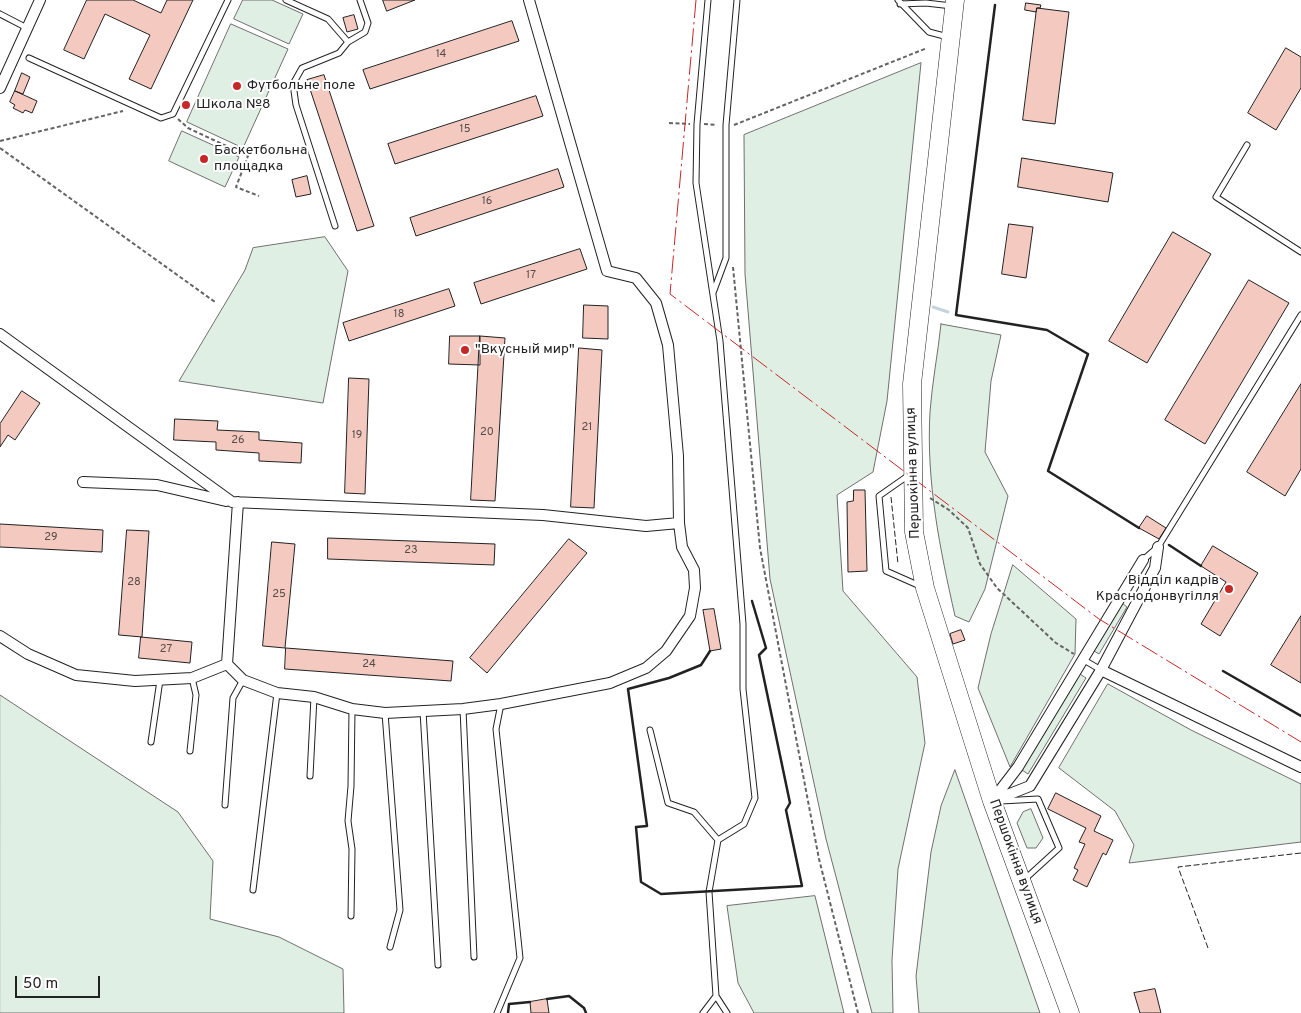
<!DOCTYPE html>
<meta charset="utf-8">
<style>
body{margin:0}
#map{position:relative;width:1301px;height:1013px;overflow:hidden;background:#fff;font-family:Overpass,sans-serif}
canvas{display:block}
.scale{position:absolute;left:15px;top:976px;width:85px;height:22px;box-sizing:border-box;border:2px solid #222;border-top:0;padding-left:6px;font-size:15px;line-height:18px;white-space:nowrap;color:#222;-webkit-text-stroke:4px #fff;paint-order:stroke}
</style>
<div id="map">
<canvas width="1301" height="1013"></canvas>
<div class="scale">50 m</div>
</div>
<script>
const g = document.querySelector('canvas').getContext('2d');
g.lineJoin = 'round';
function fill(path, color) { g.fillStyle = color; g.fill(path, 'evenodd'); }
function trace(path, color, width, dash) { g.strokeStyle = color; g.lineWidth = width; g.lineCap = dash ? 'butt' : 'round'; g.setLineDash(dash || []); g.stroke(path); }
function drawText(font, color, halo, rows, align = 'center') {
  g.font = font + ' Overpass,sans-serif'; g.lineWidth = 4; g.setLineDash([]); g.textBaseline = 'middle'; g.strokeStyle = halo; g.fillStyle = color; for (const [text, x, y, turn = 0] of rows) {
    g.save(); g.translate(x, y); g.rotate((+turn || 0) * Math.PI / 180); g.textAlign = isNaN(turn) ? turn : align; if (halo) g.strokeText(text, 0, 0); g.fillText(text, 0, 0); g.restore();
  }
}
const green = new Path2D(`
 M243 0H272L303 14 289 44 234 19Z
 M231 24 288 49 243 148 187 122Z
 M921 63 887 401 873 472 837 495 843 591 917 677 925 743 898 869 892 960 893 1013H872L826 839 770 579 745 274 744 135Z
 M182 131 239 157 225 187 169 161Z
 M325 237 348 271 323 403 179 381 245 270 253 248Z
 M941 324 1001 335 991 381 985 452 1008 496 985 589 969 622 955 616C940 549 926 482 930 412 932 383 938 353 941 324Z
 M1013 565 1076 619 1075 654 1010 767 978 688 991 634Z
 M1122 603 1127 607 1099 654 1094 651Z
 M1080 674 1086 678 1028 774 1022 770Z
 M1108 684 1191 730 1301 784V842L1129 863 1134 845 1115 811 1059 768Z
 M0 695 178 812 213 861 210 919 279 937 343 969 344 1013H0Z
 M955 770 1040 1013H919L916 976 931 852 941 806Z
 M1031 809 1043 838 1036 848H1027L1017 823 1023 812Z
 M815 896 844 1013H754L738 983 727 906Z`);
const stream = new Path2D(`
 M933 307 948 312`);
const building = new Path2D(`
 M87 0H133L161 13 167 0H193L151 89 129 79 150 35 105 14 84 59 64 50Z
 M383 0H415L387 11Z
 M1026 3 1041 5 1040 8H1037L1036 12 1025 10Z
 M1037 8 1069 12 1055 124 1023 120Z
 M354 15 358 29 347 32 343 18Z
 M512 21 519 41 370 89 363 70Z
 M1286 48 1301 57V88L1276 130 1248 113Z
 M22 73 30 77 23 94 15 91Z
 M324 75 374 226 357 231 307 80Z
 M15 91 37 101 32 113 25 110 23 113 13 108 15 105 10 102Z
 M536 96 543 116 395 164 388 144Z
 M1022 158 1113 173 1108 202 1018 187Z
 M558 169 564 187 416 236 410 218Z
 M307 176 311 194 296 197 292 180Z
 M1009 224 1033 227 1026 278 1002 274Z
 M1173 232 1211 254 1147 363 1109 341Z
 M580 249 587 269 481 304 474 283Z
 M1249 280 1289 303 1205 444 1165 420Z
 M449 289 455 306 349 341 343 323Z
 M584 305 608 306V339L583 338Z
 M450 336H480V365L449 364Z
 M480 336 505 338 495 501 471 500Z
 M579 348 602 350 594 508 571 507Z
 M349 378 369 379 365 494 345 493Z
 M1301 384V469L1285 496 1247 472Z
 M22 391 40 403 15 440 8 435 0 447V424Z
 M175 419 218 421 217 430 259 432V440L302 443 301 463 259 461V453L216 450V442L174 440Z
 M854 490H865L867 571 848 572 847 502 853 501Z
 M1147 516 1166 528 1159 539 1139 528Z
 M0 524 103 530 102 552 0 547Z
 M127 530 149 531 142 637 119 635Z
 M328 538 495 544 494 565 328 559Z
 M569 539 587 553 487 673 470 658Z
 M272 542 295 544 285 648 263 646Z
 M1213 546 1258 573 1220 636 1201 624 1226 582 1201 566Z
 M714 609 721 649 710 651 703 610Z
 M1301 616V683L1271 665Z
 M961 630 965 640 953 644 950 634Z
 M141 637 192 642 190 663 139 658Z
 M286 648 453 661 451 681 285 669Z
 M1056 793 1101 816 1094 831 1113 840 1106 855 1103 853 1087 887 1073 880 1078 870 1074 868 1085 844 1079 842 1086 828 1048 809Z
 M1155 989 1161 1013H1140L1134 993Z
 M547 999 549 1013H531L530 1002Z`);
const path = new Path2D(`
 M178 119 188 128 248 156 236 187 259 196
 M669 123 690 124
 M704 124 717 125
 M734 125 927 48
 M0 141 123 111
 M0 148 215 302
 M733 267 760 548 819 859 858 1013
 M930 498 949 510 968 528 980 564 997 588 1056 643 1074 654`);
const service = new Path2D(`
 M286 0 328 19 348 42 339 53 302 68 293 84 296 105 335 226
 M708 0 697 124 696 183 720 341 743 624V689L755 798 744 824 718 840 709 892 716 996 727 1013
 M898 0 929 32 948 37
 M900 4 926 3 952 6
 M0 14 27 28
 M348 42 365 32 368 23 360 0
 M29 58 161 118 173 114 228 0
 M1247 145 1216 197 1301 252
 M713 293 726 258V125L737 0
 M909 475 879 496 886 571 920 586
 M1143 560 1158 547 1301 315
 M1084 660 1101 670
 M463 709 474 957
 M423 711 438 965
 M385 713 400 910 390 947
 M650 730 668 803 694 812 718 840
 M151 742 160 680
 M190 751 196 695 192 678
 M310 776 314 697
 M1001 801 1038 799 1059 848 1025 879
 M225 805 233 698 243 680
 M253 890 277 693
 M351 916 352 849 348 821 351 786 352 709
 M497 1013 520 958 496 729 501 704
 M703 1013 716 996`);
const minor = new Path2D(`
 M0 88 40 0
 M0 334 232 502 543 515 646 526 679 523
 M83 482 157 485 226 501
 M0 636 28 654 76 675 135 681 192 678 227 664 238 502
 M227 664 243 680 277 693 314 697 352 709 385 713 463 709 501 704 610 683 646 668 666 651 690 616 695 588 694 570 682 547 679 523 678 456 668 345 656 303 636 278 607 271 529 0
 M1101 670 1301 767
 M992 801 1030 786 1101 670 1155 568 1158 547
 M992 801 1018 767 1143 560`);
const trunk = new Path2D(`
 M955 0 912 384 914 532 925 588 992 801 1070 1013`);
const fence = new Path2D(`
 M891 497 898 564
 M1208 948 1178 867 1301 853`);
const wall = new Path2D(`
 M995 5 956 315 1047 330 1088 354 1048 471 1139 528
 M1169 545 1201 566
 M710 651 701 665 669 678 628 689 647 826 636 827 641 882 661 894 802 886 786 810 790 803 759 655 766 648 752 601
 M1223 671 1301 716
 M547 999 569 996 584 1008 586 1013
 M508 1013 509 1004 530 1002`);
const power = new Path2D(`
 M696 0 670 294 1099 619 1301 742`);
const markers = [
 [237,86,5,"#c62828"],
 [186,105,5,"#c62828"],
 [204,159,5,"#c62828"],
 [465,350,5,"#c62828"],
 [1229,589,5,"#c62828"]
];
const numberNames = [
 ["14",441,55],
 ["15",465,130],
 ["16",487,202],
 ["17",531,276],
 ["18",399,315],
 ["21",587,428],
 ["20",487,433],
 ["19",357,436],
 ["26",238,441],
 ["29",51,538],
 ["23",411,551],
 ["28",134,583],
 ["25",279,595],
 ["27",166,650],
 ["24",369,665]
];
const poiNames = [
 ["Футбольне поле",247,86],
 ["Школа №8",196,105],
 ["Баскетбольна",214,151],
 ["площадка",214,167],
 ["\"Вкусный мир\"",475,350],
 ["Відділ кадрів",1219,581,"right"],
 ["Краснодонвугілля",1219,597,"right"]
];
const streetNames = [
 ["Першокінна вулиця",914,473,-92],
 ["Першокінна вулиця",1015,862,70]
];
fill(green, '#e0efe3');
trace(green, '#6f6f6f', 1);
trace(stream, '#c7d3dd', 3);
fill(building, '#f3c9c0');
trace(building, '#222', 1);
trace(service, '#222', 7);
trace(minor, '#222', 12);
trace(trunk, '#222', 19);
trace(path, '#646464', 2, [4, 2.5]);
trace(service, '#fff', 5);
trace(minor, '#fff', 10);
trace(trunk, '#fff', 18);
trace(fence, '#222', 1, [6, 2.5]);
trace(wall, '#222', 2.5);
trace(power, '#c62828', 1, [18, 4, 2.5, 4]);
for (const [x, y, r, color] of markers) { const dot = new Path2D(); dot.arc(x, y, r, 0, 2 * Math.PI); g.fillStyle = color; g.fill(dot); trace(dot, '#fff', 2); }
drawText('11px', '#564c4a', null, numberNames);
drawText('14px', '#222', '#fff', poiNames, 'left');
drawText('14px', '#222', '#fff', streetNames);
</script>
